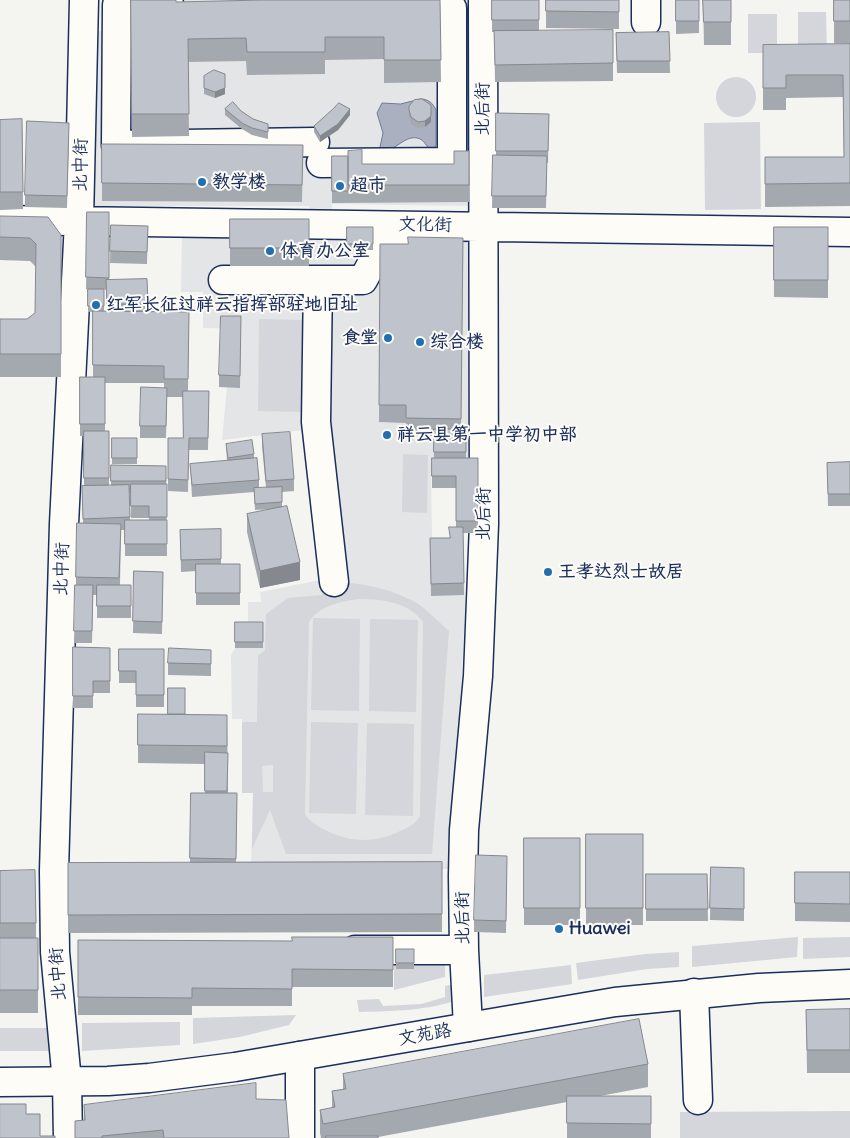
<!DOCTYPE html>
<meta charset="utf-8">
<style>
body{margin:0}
canvas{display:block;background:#f4f4f1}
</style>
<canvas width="850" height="1138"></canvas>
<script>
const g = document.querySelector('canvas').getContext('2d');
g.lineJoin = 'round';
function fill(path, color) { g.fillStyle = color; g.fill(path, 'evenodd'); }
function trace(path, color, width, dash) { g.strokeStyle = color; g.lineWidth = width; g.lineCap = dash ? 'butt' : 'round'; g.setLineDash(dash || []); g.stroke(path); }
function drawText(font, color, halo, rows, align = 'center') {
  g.font = font + ' Delius,"LXGW WenKai TC",sans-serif'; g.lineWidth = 4; g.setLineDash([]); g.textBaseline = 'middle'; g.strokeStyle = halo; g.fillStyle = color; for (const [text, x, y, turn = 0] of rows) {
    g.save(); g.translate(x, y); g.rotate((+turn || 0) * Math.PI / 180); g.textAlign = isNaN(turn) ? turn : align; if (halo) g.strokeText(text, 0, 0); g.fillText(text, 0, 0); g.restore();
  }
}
const built = new Path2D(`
 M109 0H475L472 206 332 204 333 233 457 232 471 242 470 466 431 467 432 538 464 537 465 611 457 769 448 869H251L253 793H242V719H232L231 655 248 628V602H261L260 592 320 580 303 430 222 440 227 387H240L241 329 203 328V292H181L182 232H309V206H91L96 31 109 30Z`);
const green = new Path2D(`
 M798 12H826L827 51H798Z
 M748 14H777V53H748Z
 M716 97a20 20 0 1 1 40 0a20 20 0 1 1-40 0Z
 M760 122 761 209 705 210 704 123Z
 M259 319 307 320 306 412 258 411Z
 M403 454 428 455 427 513 402 512Z
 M322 582C355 581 391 587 420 605 430 613 439 622 449 631L432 854H286L270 810 252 849 253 793H242V722H257L258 656 265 650 266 614 288 598 322 595ZM359 599C381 599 409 602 423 622L420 816C415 825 407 828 398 832 373 844 347 842 323 829 316 825 309 821 305 814L309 622C319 606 341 601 359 599ZM273 765V792H263L262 766Z
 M313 618 360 619 359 711 311 710Z
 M370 619 418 620 416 712 369 711Z
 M311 722 358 723 356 814 309 813Z
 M367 723 414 724 413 816 365 815Z
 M798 937 797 957 692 967V946Z
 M850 937V957L803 959V938Z
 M679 952V967L647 969 578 980 576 963 645 954Z
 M394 961H445V977L394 990Z
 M571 965 572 984 484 997V975Z
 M460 983V999C428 1011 393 1011 359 1012L357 1000 379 999 383 1006 421 1004 445 997V986Z
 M296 1015 289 1025 240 1037 193 1044V1018Z
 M180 1022V1045L82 1051V1023Z
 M0 1028H53V1051H0Z
 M850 1111V1138H680V1112Z`);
const water = new Path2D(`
 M421 99C428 99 433 103 436 110V144L434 150 431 151C426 146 424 139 417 138 403 135 393 156 380 147L383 133 377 113 382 103 400 104Z`);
const minor = new Path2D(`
 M646 0V22
 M169 4 117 5 116 145 315 142
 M321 163 452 162V8L445 0
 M0 220 850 232
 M223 280H363L383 243H413
 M318 280 316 422 334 582
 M355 950H464
 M694 993 698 1100
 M468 1027 464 950 463 876 464 830 478 676 484 524 483 0
 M300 1056V1138
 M68 1138 67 1082 55 952 54 871 64 524 79 221 84 0`);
const major = new Path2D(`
 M0 1082 108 1081 149 1078 235 1067 615 1002 759 988 850 984`);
const wall = new Path2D(`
 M130 0 176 2 440 0 441 82 384 83V59L325 60V74L247 75 246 61 188 62 189 136 132 137Z
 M492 0H539V31L613 63V81L495 82 494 32H492Z
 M546 0H619V29L546 28Z
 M676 0H699V33L676 34Z
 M703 0H731V45H704Z
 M834 0H850V43H834Z
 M669 32 670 73H617L616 33Z
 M850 44V206L765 207V157H844L843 97 786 98V110H763V45Z
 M204 76 225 94 215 98 204 94Z
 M431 105V122L425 127 418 128 411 124 409 116V110Z
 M225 109 241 111 253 119 268 124V139L252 135 242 129 225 115Z
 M496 113 549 114 548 163H547L546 208H492L493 155H496Z
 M350 115 338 130 320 142 314 132V126Z
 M22 119 23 209 0 210V120Z
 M69 135 67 208 25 207V195Z
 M303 145 302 202 102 201V183Z
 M469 151V202L332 203V156L362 164H454Z
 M87 212H109V280L147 279 148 311 189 312 188 391H209L208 450H189L188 492 168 491V438H183V397H167L166 438H140V426L164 388V383H105V431H109V486H111V465L166 466 167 556H125V530H121L120 585H131V618H97V595H93L92 643H74L76 585 77 523H83L82 486H84V436H80V377H93V312H88V289H86ZM104 289 106 290 107 311H104ZM129 493H131V518H149V520H130Z
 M0 216 61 235V377H0V319H27L35 313 36 267 30 261 0 260Z
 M230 219H309V266H230Z
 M111 225 148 226 147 264 110 263Z
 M347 227H373V250H347Z
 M774 227H828V298L774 297Z
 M463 238 461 429H466V458H478V533H463L464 595 431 596 430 538H449L456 527V488H432V458H434V436H406V423L379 422V405L408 244Z
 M241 316 240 388 219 387V375Z
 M262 434 294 479V491L282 492V507L300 580 260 588 247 532V514L272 509 255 510 254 492 192 497 190 464 227 461 226 444 254 454V459L259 480V488H266L262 446Z
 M112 438H137V464H112Z
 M850 462V506H828L827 463Z
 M221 529V564H240V605H196V571L181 572 180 530Z
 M134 571 163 572 162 634 133 633Z
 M235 622H263V648H235Z
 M73 647 110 648V693H93V708H73Z
 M119 649H164V707H136V683H119Z
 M211 650V676L168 675V663Z
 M138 714 227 715 228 793H237L236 862H442V932L68 933V863H190L191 793H205V764L138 763Z
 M586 834H643V925H586Z
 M524 838H580V925H524Z
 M507 856 506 933 474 932V920Z
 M711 867 744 868V921L710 920Z
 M0 871 36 923V938H38V1013H0Z
 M795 872H850V922L795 921Z
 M646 874H707L708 921H646Z
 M393 937V987H292V1006H192V1015H78V940L292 941Z
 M396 949H414V969H396Z
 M850 1009V1073H807L806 1010Z
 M648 1064V1087L600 1096H651V1138H567V1102L378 1137V1138H321L320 1133V1110L332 1108V1091L343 1089V1074Z
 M256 1099 289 1138H75V1121L84 1120V1105Z`);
const shadedWall = new Path2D(`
 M225 74V94L215 98V92Z
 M350 109V115L338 130 320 142V136Z
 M431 116V122L425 127V121Z
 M300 562V580L260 588V571Z`);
const building = new Path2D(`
 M131 0H176V2L262 0H440L441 60H384V37H325V52H247L246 38 188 39 189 114H132Z
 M492 0H539V20H492Z
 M546 0H619V12L546 11Z
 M676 0H699V21H676Z
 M703 0H731V22H704Z
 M834 0H850V21H834Z
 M613 30V63L495 65 494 31Z
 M669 32 670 61H617L616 33Z
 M850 44V183L765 184V157H844L843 75H786V88H763V45Z
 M214 70 225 74V88L215 92 204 88V76Z
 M422 99 431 105V116L425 121 418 122 411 117 409 110V106L414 100Z
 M233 102 241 111 253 119 268 124V132L252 128 242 123 225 109Z
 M339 103 350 109 338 124 320 136 314 126 333 109Z
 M496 113 549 114 548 151H496Z
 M22 119 23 192H0V120Z
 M27 121 69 123 67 196 25 195Z
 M102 144 303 145 302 185 102 183Z
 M362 150V164H454V151H469V185H348V151Z
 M493 155 547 156 546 196H492Z
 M332 156H348V191H332Z
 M87 212H109V278L86 277Z
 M0 216 48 217 61 235V354H0V319H27L35 313 36 244 30 238 0 237Z
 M230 219H309V248H230Z
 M111 225 148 226 147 252 110 251Z
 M347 227H373V244H347Z
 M774 227H828V280H774Z
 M408 237 463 238 461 419 406 418V405H379L380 244H408Z
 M147 279 148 304H107L106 280Z
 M88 289H104V306H88Z
 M93 311 189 312 188 379H164V366L93 365Z
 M221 316H241L240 376 219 375Z
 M80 377H105V424H80Z
 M141 387 167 388 166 426H140Z
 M183 391H209L208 438H189L188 480 168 479V438H183Z
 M434 429H466V452H434Z
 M84 431H109V478H84Z
 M290 432 294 479 266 481 262 434Z
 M112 438H137V458H112Z
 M252 440 254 454 228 458 226 444Z
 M257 458 259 480 192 485 190 464Z
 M432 458H478V521H456V476H432Z
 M850 462V494H828L827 463Z
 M111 465 166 466V481H111Z
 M131 484H167V517H149V506H131Z
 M129 485 130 517 83 519 82 486Z
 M282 487V502L255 504 254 488Z
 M287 506 300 562 260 571 247 514Z
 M125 520H167V544H125Z
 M77 523 121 524 119 578 76 577Z
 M449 527H463L464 583 431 584 430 538H450Z
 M221 529V559L181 560 180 530Z
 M196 564H240V593H196Z
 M134 571 163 572 162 622 133 621Z
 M75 585H93L92 631H74Z
 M97 585H131V606H97Z
 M235 622H263V642H235Z
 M73 647 110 648V681H93V696H73Z
 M169 648 211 650V664L168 663Z
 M119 649H164V695H136V671H119Z
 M168 688H185V714H168Z
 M138 714 227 715V746L138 745Z
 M205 752 228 753 227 791H205Z
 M191 793H237L236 859 190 858Z
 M586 834H643V908H586Z
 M524 838H580V908H524Z
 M476 855 507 856 506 921 474 920Z
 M442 862V914L68 915V863Z
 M711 867 744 868V909L710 908Z
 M35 870 36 923H0V871Z
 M795 872H850V904L795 903Z
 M646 874H707L708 909H646Z
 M292 937H393V970L292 969V989L192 988V998L78 997V940L292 941Z
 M0 938H38V990H0Z
 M396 949H414V963H396Z
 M850 1009V1050H807L806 1010Z
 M639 1019 648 1064 323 1124 320 1110 335 1107 332 1091 346 1089 343 1074Z
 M256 1083V1099L286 1100 289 1138H164L163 1130 102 1136V1138H75V1121L85 1120 84 1105Z
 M567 1096H651V1124L567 1123Z
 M0 1104H26V1114H40V1136H55V1138H0Z
 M326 1136H378V1138H326Z`);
const markers = [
 [202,182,5,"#1f6fb2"],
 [340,186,5,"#1f6fb2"],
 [270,251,5,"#1f6fb2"],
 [96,305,5,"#1f6fb2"],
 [388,338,5,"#1f6fb2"],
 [420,342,5,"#1f6fb2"],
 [387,435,5,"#1f6fb2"],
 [548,572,5,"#1f6fb2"],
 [559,929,5,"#1f6fb2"]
];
const streetNames = [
 ["北后街",483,109,-90],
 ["北中街",81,165,-89],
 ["文化街",425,225,1],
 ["北后街",484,514,-90],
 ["北中街",62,569,-88],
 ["北后街",463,918,-91],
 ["北中街",58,974,-94],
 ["文苑路",425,1035,-10]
];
const poiNames = [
 ["教学楼",212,182],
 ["超市",350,186],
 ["体育办公室",280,251],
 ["红军长征过祥云指挥部驻地旧址",106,305],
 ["食堂",378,338,"right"],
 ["综合楼",430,342],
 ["祥云县第一中学初中部",397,435],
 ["王孝达烈士故居",558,572],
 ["Huawei",569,929]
];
fill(built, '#e4e5e6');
fill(green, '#d4d6db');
fill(water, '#aab0bf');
trace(water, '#717c98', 1);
trace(minor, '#1b2f5e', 31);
trace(major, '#1b2f5e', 31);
trace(minor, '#fdfcf7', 28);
trace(major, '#fdfcf7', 28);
fill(wall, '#a4a8af');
fill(shadedWall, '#86888f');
fill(building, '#bfc3cc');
trace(building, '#86888f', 1);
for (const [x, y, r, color] of markers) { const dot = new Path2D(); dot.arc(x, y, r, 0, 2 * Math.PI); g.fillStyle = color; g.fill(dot); trace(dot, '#fdfcf7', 2); }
drawText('18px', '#1b2f5e', '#fdfcf7', streetNames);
drawText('bold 18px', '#1b2f5e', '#fdfcf7', poiNames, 'left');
</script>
